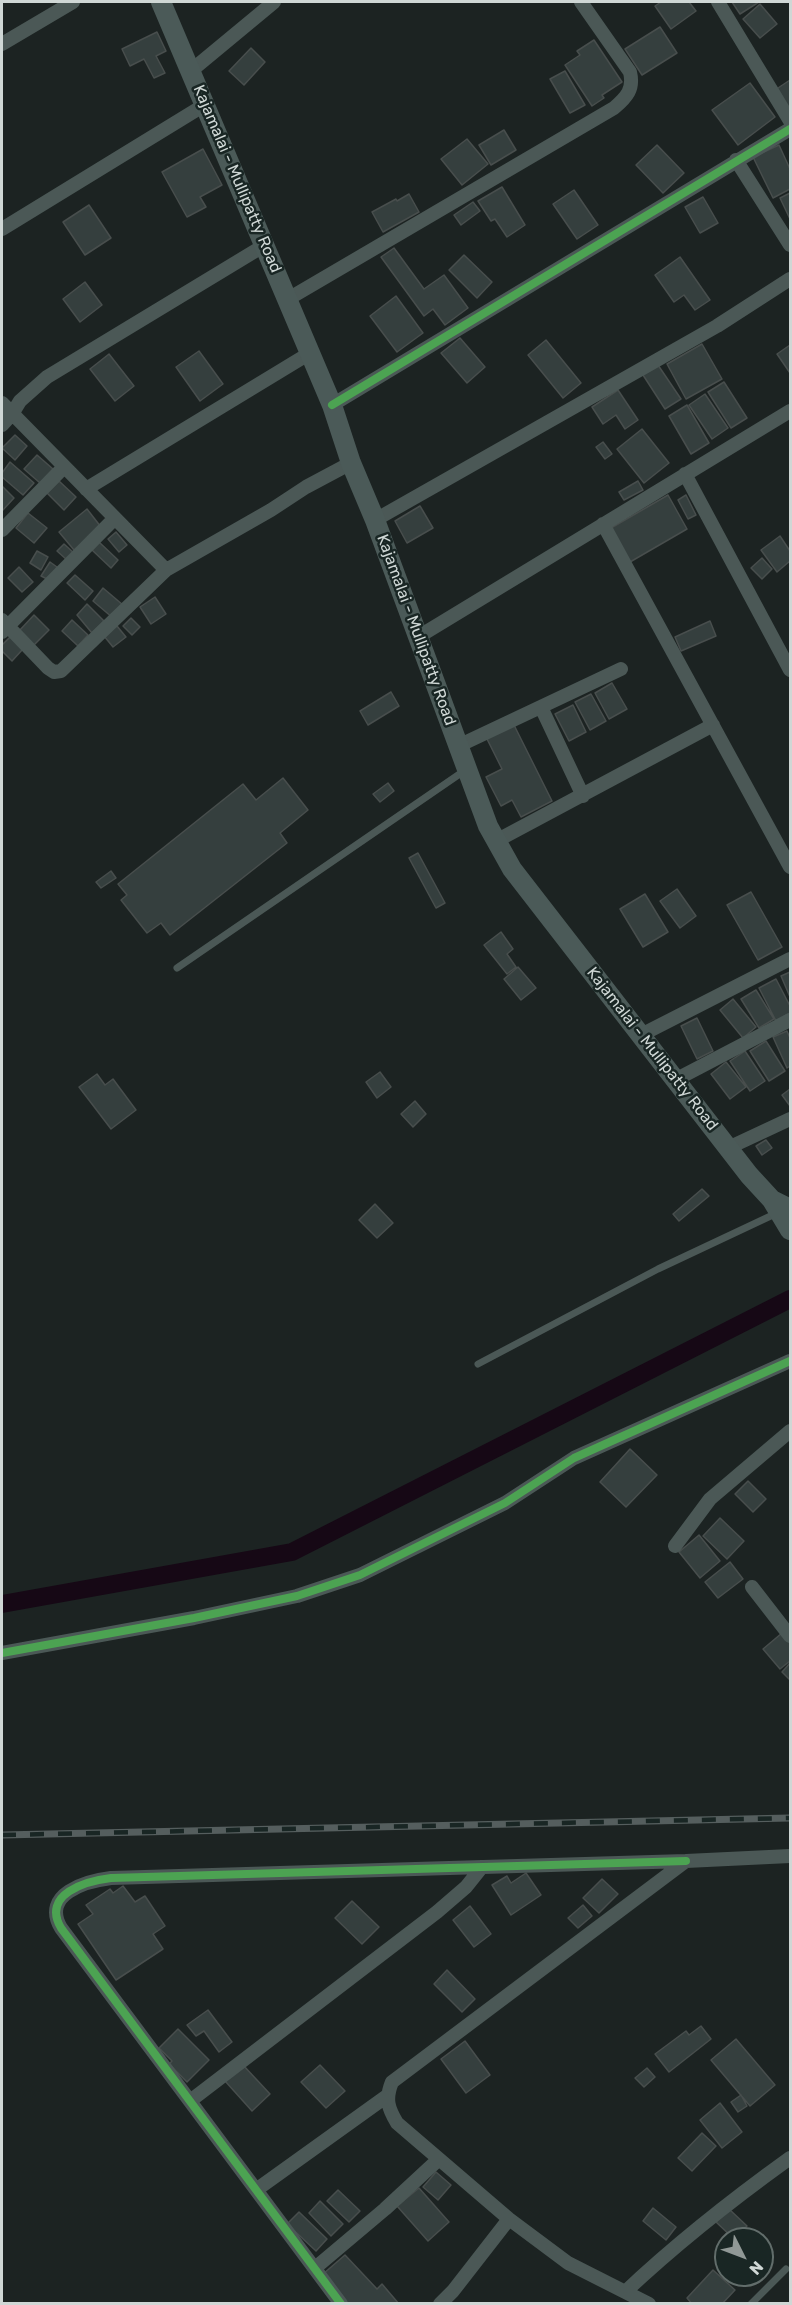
<!DOCTYPE html>
<style>
body{margin:0}
#map{position:relative;width:792px;height:2305px;overflow:hidden;background:#1c2322;font-family:Rubik,sans-serif}
canvas{display:block}
.frame{position:absolute;inset:0;border:3px solid #cfd7d5;pointer-events:none}
.north{position:absolute;left:714px;top:2227px;width:60px;height:60px;box-sizing:border-box;background:#192624;border:2px solid #626d6b;border-radius:50%;rotate:132deg;font-size:16px;font-weight:700;line-height:24px;text-align:center;color:#cfd7d5}
.north::after{content:'';display:block;margin:auto;width:21px;height:27px;background:#909896;clip-path:polygon(50% 0,100% 100%,50% 72%,0 100%)}
</style>
<div id="map">
<canvas width="792" height="2305"></canvas>
<div class="frame"></div>
<div class="north">N</div>
</div>
<script>
const g = document.querySelector('canvas').getContext('2d');
g.lineJoin = 'round';
function trace(path, color, width, dash) { g.strokeStyle = color; g.lineWidth = width; g.lineCap = dash ? 'butt' : 'round'; g.setLineDash(dash || []); g.stroke(path); }
function fill(path, color) { g.fillStyle = color; g.fill(path, 'evenodd'); }
function drawText(font, color, halo, rows, align = 'center') {
  g.font = font + ' Rubik,sans-serif'; g.lineWidth = 5; g.setLineDash([]); g.textBaseline = 'middle'; g.strokeStyle = halo; g.fillStyle = color; for (const [text, x, y, turn = 0] of rows) {
    g.save(); g.translate(x, y); g.rotate((+turn || 0) * Math.PI / 180); g.textAlign = isNaN(turn) ? turn : align; if (halo) g.strokeText(text, 0, 0); g.fillText(text, 0, 0); g.restore();
  }
}
const canal = new Path2D(`
 M2 1604 292 1552 790 1299`);
const building = new Path2D(`
 M661 2H689L696 11 671 29 655 6Z
 M732 2H759L740 14Z
 M760 4 777 24 760 38 743 19Z
 M660 27 677 53 642 75 625 49Z
 M157 32 166 51 156 56 165 73 154 78 144 59 130 66 122 49Z
 M594 40 622 82 602 95 604 98 592 106 565 65 580 55 577 51Z
 M251 48 265 62 244 85 229 71Z
 M565 71 585 105 570 113 550 79Z
 M790 80V113L775 90Z
 M750 83 775 117 738 145 712 110Z
 M504 130 516 150 491 165 479 145Z
 M467 139 488 164 462 185 441 159Z
 M657 145 684 173 663 193 636 165Z
 M779 145 790 169V189L773 198 753 157Z
 M203 149 222 185 200 197 206 207 187 217 162 172Z
 M502 187 525 225 507 237 495 219 491 221 478 201Z
 M574 190 598 225 577 239 553 204Z
 M790 193V219L780 198Z
 M409 194 419 212 383 232 372 212 396 199 397 201Z
 M703 197 718 223 700 233 685 207Z
 M473 202 480 211 461 225 454 215Z
 M89 205 111 238 85 255 63 222Z
 M394 248 424 289 444 275 468 308 445 325 433 309 424 316 381 257Z
 M464 255 492 282 477 298 449 270Z
 M680 257 710 300 695 310 684 295 674 302 655 275Z
 M85 282 102 305 80 322 63 299Z
 M396 296 423 333 397 352 370 316Z
 M460 338 485 367 467 383 441 353Z
 M546 340 581 383 563 398 528 355Z
 M702 344 722 379 686 399 667 364Z
 M790 345V373L777 354Z
 M199 351 223 384 200 401 176 367Z
 M109 354 134 386 115 401 90 369Z
 M658 365 681 399 665 409 643 375Z
 M724 382 747 418 731 428 708 392Z
 M618 390 638 420 625 429 616 415 603 424 592 407Z
 M705 394 728 428 712 439 689 405Z
 M687 405 709 443 691 454 669 416Z
 M642 429 669 463 644 483 617 449Z
 M15 435 27 446 15 460 2 448Z
 M603 442 612 454 605 459 596 447Z
 M37 455 53 469 40 483 24 469Z
 M10 462 34 483 23 495 2 477V473Z
 M59 481 76 497 64 510 47 493Z
 M638 481 643 490 624 500 619 492Z
 M2 486 14 498 2 511Z
 M668 495 687 529 630 562 611 528Z
 M686 495 696 515 688 519 678 500Z
 M420 506 433 528 407 543 395 521Z
 M87 509 101 527 74 550 59 532Z
 M28 513 47 528 34 543 16 528Z
 M116 532 127 545 119 552 108 539Z
 M780 536 790 551V561L777 572 761 550Z
 M99 542 118 560 111 568 92 550Z
 M64 544 74 553 67 560 57 551Z
 M37 551 48 557 41 570 30 563Z
 M762 558 772 569 762 579 751 568Z
 M50 562 57 567 49 580 41 576Z
 M19 567 33 582 22 592 8 578Z
 M75 575 93 591 85 600 67 583Z
 M103 588 123 605 113 618 93 601Z
 M155 597 166 614 151 624 140 607Z
 M87 604 104 621 92 633 77 615Z
 M34 615 49 630 33 646 18 632Z
 M131 618 140 627 132 635 123 626Z
 M72 620 88 635 78 646 62 631Z
 M710 621 716 636 681 651 675 637Z
 M117 626 126 637 113 647 104 636Z
 M11 636 23 649 12 661 2 651V645Z
 M612 683 627 709 609 719 595 693Z
 M391 692 399 706 368 725 360 711Z
 M591 694 606 721 590 730 575 702Z
 M573 705 586 732 569 741 555 714Z
 M513 723 552 801 521 817 512 800 501 806 486 777 502 769 486 737Z
 M283 778 308 810 280 833 287 843 170 935 161 923 147 933 121 900 127 895 118 884 243 784 256 800Z
 M388 783 394 791 380 802 373 794Z
 M418 853 445 903 436 908 409 858Z
 M111 871 116 878 101 888 96 882Z
 M677 889 696 916 680 928 660 901Z
 M751 892 782 947 758 960 727 905Z
 M645 894 668 932 643 947 620 909Z
 M501 932 513 949 507 954 516 967 507 974 484 945Z
 M518 967 536 988 521 1000 504 979Z
 M790 972V997L781 976Z
 M776 979 790 1006V1013L776 1021 759 988Z
 M756 990 774 1019 759 1028 741 999Z
 M733 999 756 1027 743 1038 720 1010Z
 M697 1018 713 1051 697 1059 681 1026Z
 M787 1031 790 1038V1066L787 1068 773 1037Z
 M766 1041 785 1071 769 1081 750 1051Z
 M745 1051 765 1081 750 1091 730 1061Z
 M726 1062 746 1087 730 1099 711 1074Z
 M380 1072 391 1087 377 1098 366 1082Z
 M97 1074 105 1085 113 1079 136 1110 111 1129 79 1087Z
 M790 1089V1106L782 1095Z
 M415 1101 426 1114 413 1127 401 1114Z
 M766 1140 772 1148 762 1155 756 1146Z
 M702 1189 709 1196 679 1221 673 1214Z
 M375 1204 393 1223 377 1238 359 1220Z
 M630 1449 657 1475 626 1507 600 1482Z
 M748 1481 766 1499 753 1512 735 1494Z
 M720 1518 744 1541 727 1559 703 1536Z
 M699 1535 720 1561 700 1578 679 1552Z
 M730 1562 743 1579 718 1598 705 1582Z
 M782 1633 790 1643V1661L780 1669 763 1649Z
 M790 1663V1680L782 1672Z
 M526 1873 541 1895 511 1915 492 1885 507 1876 511 1883Z
 M602 1879 618 1894 599 1913 583 1898Z
 M123 1886 135 1902 145 1896 165 1926 153 1934 163 1949 116 1980 78 1924 93 1914 86 1905 110 1889 113 1893Z
 M352 1901 379 1927 362 1944 335 1918Z
 M583 1905 592 1916 578 1928 568 1918Z
 M470 1906 491 1934 474 1947 453 1920Z
 M447 1970 475 1999 462 2012 434 1984Z
 M208 2010 232 2042 219 2052 204 2031 196 2036 187 2025Z
 M701 2026 711 2039 669 2072 655 2054 686 2031 689 2035Z
 M178 2029 209 2060 187 2082 169 2064 172 2061 159 2048Z
 M736 2039 775 2085 750 2106 711 2060Z
 M465 2041 490 2075 466 2093 441 2059Z
 M243 2065 270 2094 252 2111 225 2081Z
 M320 2065 345 2091 326 2108 301 2082Z
 M647 2068 655 2077 644 2087 635 2078Z
 M741 2095 747 2106 738 2112 731 2102Z
 M720 2103 742 2132 722 2148 700 2120Z
 M702 2133 716 2146 692 2171 678 2158Z
 M436 2172 451 2185 438 2200 423 2187Z
 M419 2188 449 2222 428 2241 397 2206Z
 M338 2190 360 2211 349 2222 327 2201Z
 M320 2201 343 2224 331 2236 309 2213Z
 M653 2208 676 2227 666 2240 643 2221Z
 M729 2209 747 2226 734 2239 716 2222Z
 M299 2212 327 2239 316 2251 287 2224Z
 M762 2243 773 2252 762 2264Z
 M345 2255 377 2289 382 2284 399 2304H348L323 2274Z
 M713 2270 735 2290 722 2304H692L687 2298Z`);
const service = new Path2D(`
 M177 968 464 771
 M478 1364 658 1269 777 1213
 M751 2304 786 2269`);
const minor = new Path2D(`
 M718 2 790 121
 M2 44 73 2
 M192 70 274 2
 M736 160 790 245
 M2 229 206 104
 M288 299 614 108C627 97 634 89 630 72L581 2
 M2 403 166 570
 M332 405 790 129
 M2 425 12 414 20 401 47 377 265 245
 M685 474 790 670
 M86 489 310 353
 M375 520 717 326 790 279
 M603 524 790 867
 M2 530 64 467
 M2 620 48 668 54 672 61 671 166 570 271 510 306 487 351 463
 M2 632 115 518
 M418 637 790 411
 M541 707 583 796
 M458 746 621 669
 M496 841 713 725
 M641 1035 790 959
 M675 1080 790 1020
 M728 1148 790 1119
 M675 1546 710 1499 790 1431
 M752 1587 790 1636
 M2 1653 194 1618 297 1596 360 1575 505 1503 574 1458 790 1361
 M190 2101 437 1912 466 1887 482 1867
 M256 2190 387 2096
 M315 2268 385 2209 439 2159
 M625 2292C677 2243 733 2199 790 2158
 M341 2304 61 1928C41 1894 86 1881 111 1878L686 1861
 M440 2304 453 2291 509 2219
 M649 2304 568 2263 509 2219 397 2123C388 2108 385 2099 392 2082L686 1861 790 1856`);
const secondary = new Path2D(`
 M161 2 332 405 351 463 375 520 488 826 512 869 749 1175 772 1200 790 1209
 M772 1200 790 1230`);
const rail = new Path2D(`
 M2 1835 790 1818`);
const cycleway = new Path2D(`
 M332 405 790 129
 M2 1653 194 1618 297 1596 360 1575 505 1503 574 1458 790 1361
 M341 2304 61 1928C41 1894 86 1881 111 1878L686 1861`);
const streetNames = [
 ["Kajamalai - Mullipatty Road",237,179,67],
 ["Kajamalai - Mullipatty Road",416,630,70],
 ["Kajamalai - Mullipatty Road",652,1049,52]
];
trace(canal, '#160815', 18);
fill(building, '#353f3e');
trace(building, '#484e4d', 1.5);
trace(service, '#4b5856', 7);
trace(minor, '#4b5856', 14);
trace(secondary, '#4b5a58', 20);
trace(rail, '#555e5e', 7);
trace(rail, '#192624', 4.5, [14]);
trace(cycleway, '#4ca352', 8);
drawText('16px', '#cfd7d5', '#192624', streetNames);
</script>
